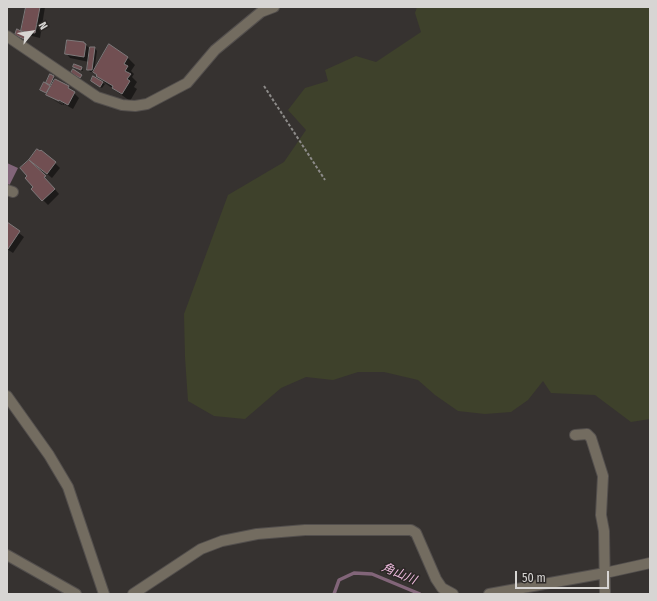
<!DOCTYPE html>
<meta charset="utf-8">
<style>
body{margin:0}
#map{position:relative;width:657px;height:601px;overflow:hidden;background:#363230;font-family:"Fira Sans Condensed",sans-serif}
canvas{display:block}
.frame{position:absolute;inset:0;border:8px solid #d7d5d3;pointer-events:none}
.north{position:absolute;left:12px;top:12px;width:40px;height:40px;-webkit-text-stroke:3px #2c2826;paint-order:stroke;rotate:60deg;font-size:11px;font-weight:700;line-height:16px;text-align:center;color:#d7d5d3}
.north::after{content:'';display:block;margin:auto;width:14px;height:18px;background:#d7d5d3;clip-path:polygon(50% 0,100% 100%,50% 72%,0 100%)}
.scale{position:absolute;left:515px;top:571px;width:94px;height:18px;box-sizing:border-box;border:2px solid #d7d5d3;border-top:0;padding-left:5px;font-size:12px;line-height:14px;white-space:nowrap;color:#d7d5d3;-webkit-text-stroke:3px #2c2826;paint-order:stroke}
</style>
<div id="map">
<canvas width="657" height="601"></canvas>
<div class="frame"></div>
<div class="north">N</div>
<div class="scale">50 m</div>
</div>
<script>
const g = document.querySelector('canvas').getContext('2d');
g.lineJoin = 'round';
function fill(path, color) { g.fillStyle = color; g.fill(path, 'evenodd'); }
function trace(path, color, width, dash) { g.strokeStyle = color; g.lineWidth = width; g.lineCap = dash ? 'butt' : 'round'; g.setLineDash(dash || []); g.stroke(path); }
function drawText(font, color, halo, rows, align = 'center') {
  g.font = font + ' "Fira Sans Condensed","Noto Sans JP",sans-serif'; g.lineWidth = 3; g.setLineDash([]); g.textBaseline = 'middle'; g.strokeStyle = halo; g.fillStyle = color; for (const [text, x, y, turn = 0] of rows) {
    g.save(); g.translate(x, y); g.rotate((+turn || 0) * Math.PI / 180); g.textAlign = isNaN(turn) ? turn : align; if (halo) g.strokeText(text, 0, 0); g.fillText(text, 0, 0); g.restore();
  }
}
const green = new Path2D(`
 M417 7H650V419L631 422 595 395 551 393 543 381 528 400 511 412 485 414 458 411 435 395 418 380 384 372H358L333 380 306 377 281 388 245 419 214 416 188 401 185 357 184 314 228 195 284 162 306 130 288 110 305 88 328 81 325 70 356 56 376 62 421 32 415 13Z`);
const water = new Path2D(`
 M7 163 18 168 8 188 7 187Z`);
const shadow = new Path2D(`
 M29 7H45L40 38 28 35 26 41 16 35 18 31 27 35 22 30Z
 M84 43 91 50 95 48 97 51 94 72H90L88 69 89 62 70 58 66 53Z
 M109 46 128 58 135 65 131 71 134 74 132 77 137 82 134 87 137 89 130 101 105 83 95 72Z
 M74 67 81 68 83 70V71Z
 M51 75 56 79 55 80 68 87 79 98 73 109 64 104V105L52 99 62 105 63 103 52 96V98L41 90 49 87 51 88 52 86 47 83Z
 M94 77 105 84 102 88 94 83Z
 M55 163 60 168 52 178 35 164Z
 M41 173 59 194 48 205 32 189Z
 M7 224 24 237 13 253 7 249Z`);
const stream = new Path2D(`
 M334 594 339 580 354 573 372 574 420 594`);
const building = new Path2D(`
 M26 7H40L35 33 21 31Z
 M17 29 26 34 24 39 15 35Z
 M67 40 84 42V43L86 44 84 57 65 54Z
 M109 44 128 57 124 64 128 66 125 71 131 74 127 79 130 81 122 94 112 88 113 86 96 76 97 75 93 72Z
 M90 47H95L92 70H87Z
 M74 64 82 67 81 70 73 67Z
 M73 69 82 75 80 78 71 73Z
 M50 74 54 76 50 85 46 83Z
 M93 76 103 82 100 87 91 81Z
 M55 79 69 86 68 88 75 92 68 105 59 100V101L46 95Z
 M44 82 50 86 46 93 40 90Z
 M37 149 40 151 41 150 56 162 47 174 29 160Z
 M29 160 46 176 44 177 55 189 42 201 31 189 33 187 25 178 27 176 20 168Z
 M7 222 20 231 8 249H7Z`);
const path = new Path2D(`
 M264 86 325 180`);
const minor = new Path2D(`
 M7 36 97 97 122 105 135 106 147 104 187 83 215 50 261 12 274 7
 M7 190 13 192
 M7 396 49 455 68 487 104 594
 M575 435 587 434 591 438 603 476 601 515 604 531 605 594
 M7 555 76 594
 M133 594 201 549 222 541 257 534 305 530H411L416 533 436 579 442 588 453 594
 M489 594 605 573 650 563`);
const waterNames = [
 ["角山川",399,574,23]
];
fill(green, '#3e412b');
fill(water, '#826579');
fill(shadow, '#0007');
trace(stream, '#826579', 3.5);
fill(building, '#714f52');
trace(building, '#7e797a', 1);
trace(minor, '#534f4d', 12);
trace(path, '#8d8b89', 2, [3, 2]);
trace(minor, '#736c60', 10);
drawText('italic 12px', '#efbbdf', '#2c2826', waterNames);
</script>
